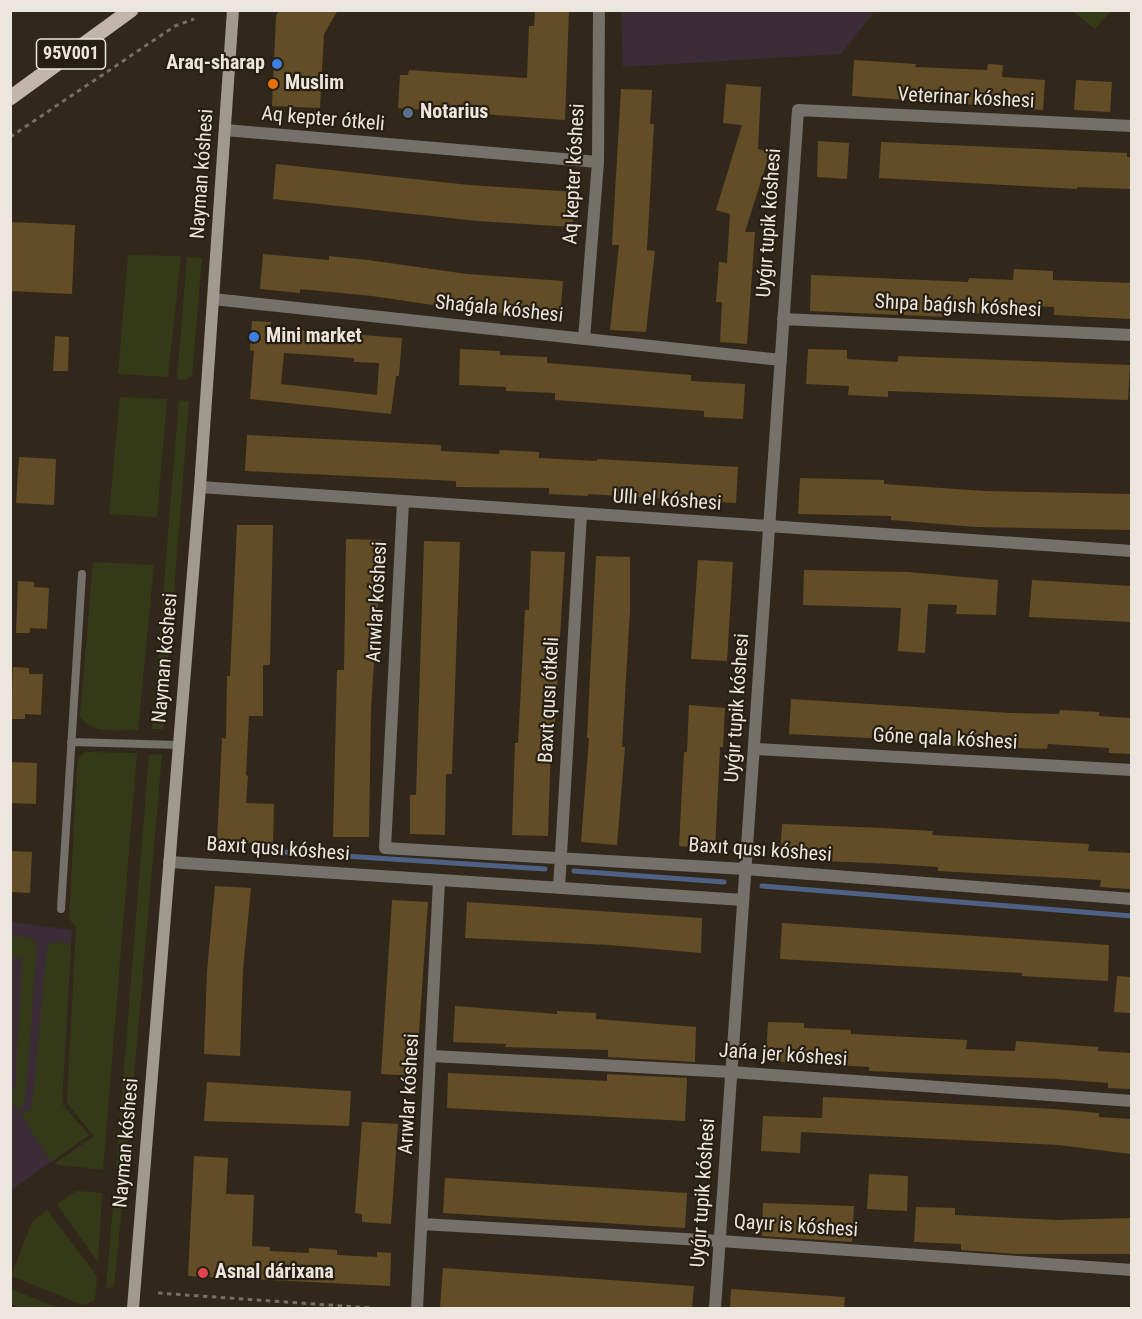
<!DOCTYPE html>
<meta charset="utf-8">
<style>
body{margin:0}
#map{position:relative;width:1142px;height:1319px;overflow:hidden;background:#31281b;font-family:"Roboto Condensed",sans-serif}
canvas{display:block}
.frame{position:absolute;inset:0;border:12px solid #ece6de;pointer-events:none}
</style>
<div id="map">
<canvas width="1142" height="1319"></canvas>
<div class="frame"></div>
</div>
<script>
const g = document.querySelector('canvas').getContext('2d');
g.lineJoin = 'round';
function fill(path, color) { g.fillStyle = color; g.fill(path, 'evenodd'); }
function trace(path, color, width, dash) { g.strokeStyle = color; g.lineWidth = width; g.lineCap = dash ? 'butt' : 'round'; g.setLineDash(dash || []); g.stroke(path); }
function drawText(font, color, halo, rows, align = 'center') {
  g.font = font + ' "Roboto Condensed",sans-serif'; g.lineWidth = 4.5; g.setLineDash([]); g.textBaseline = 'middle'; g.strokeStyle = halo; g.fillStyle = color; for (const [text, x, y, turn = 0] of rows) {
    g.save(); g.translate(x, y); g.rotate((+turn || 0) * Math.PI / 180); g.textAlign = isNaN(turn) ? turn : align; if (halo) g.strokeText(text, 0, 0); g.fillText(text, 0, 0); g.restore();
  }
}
const education = new Path2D(`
 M621 11V10L875 11 841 54 623 67Z
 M11 922 72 930 62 1104 89 1135 11 1190Z`);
const green = new Path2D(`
 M1072 11H1111L1095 29Z
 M128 255 181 256 168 377 118 374Z
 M187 257 202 258 192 376 186 380 177 379Z
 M120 397 167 399 157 517 109 514Z
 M179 400 189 402 163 729H152Z
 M93 562 154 565 138 730C119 730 91 735 80 716Z
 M85 752 137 753 103 1170 54 1164 94 1136 67 1103 76 927 69 919 77 766 79 757Z
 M162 754 126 1168 116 1169 149 755Z
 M11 935 32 938 37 944 25 1104 18 1110 10 1100 15 1088 22 958 11 957Z
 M53 942 71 943 62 1104 89 1135 51 1162 21 1115 32 1106 47 947Z
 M76 1191 102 1193 98 1262 57 1204Z
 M114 1194 123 1195 114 1287 106 1288Z
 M47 1210 97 1276 95 1300 83 1305 11 1276 32 1222Z
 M11 1289 58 1308H21L11 1304Z`);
const stream = new Path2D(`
 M283 852 545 869
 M574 871 724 882
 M762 886 1132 916`);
const building = new Path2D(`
 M279 10H338L324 34 320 108 272 106 276 16Z
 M535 10H569L565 120 398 108 400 75H408L409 70 527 78 529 26H534Z
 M854 60 916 64 915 67 987 70 988 64 1003 65 1002 77 1045 80 1043 110 852 96Z
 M1076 80 1112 82 1110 112 1074 110Z
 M726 84 761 87 758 149 770 152 745 232H755L747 344 720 342 722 302H716L719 262 727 263 730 214 716 210 742 125 723 123Z
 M621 89 652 90 650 124H654L647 250 655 251 646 332 610 330 619 245H612Z
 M818 141 849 143 847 179 817 177Z
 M881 142 1127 153V157H1131V189L1077 187V189L879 178Z
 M276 164 469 185 576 192 572 227 478 221 273 199Z
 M10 222 75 225 72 294 10 291Z
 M263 254 329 260V256L368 260 467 274 563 281 560 317 474 311 372 296 300 289V293L260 289Z
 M1014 269 1053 271V280L1131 283V319L1054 315V307L1007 305 1006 315 948 312V317L810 311 811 275 968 282 969 278 1013 280Z
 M252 321 271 322V328L402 338 399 376H396L391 414 250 399 254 351 250 350ZM284 353 354 358V362L379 363 377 395 281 384Z
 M55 336 69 337 68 371H53Z
 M460 349 500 351V355L547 357V363L691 375V381L745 384 743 419 704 417V411L555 400V393L506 391V387L459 385Z
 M808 349 847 350V359L898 362V356L1130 365 1128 400 888 391V397L848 395 849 386 806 384Z
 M247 435 441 445V451L499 454 500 450 539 452V458L597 461V459L738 467 736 503 588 494V496L549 494V488L456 487V481L245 471Z
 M19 457 56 459 54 505 16 503Z
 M800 478 884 480V484L984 491 1131 494V530L976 527 891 520V516L798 514Z
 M237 525H273L270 665H263V716H249L246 775 248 776 246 803 274 804 273 843 217 842 222 738 226 739 227 676H230Z
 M346 539 382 540 371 709 369 837H333L337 670H344Z
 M424 541 460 542 452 774H446L445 835 410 834V795H416Z
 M531 551 565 552 554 740H551L548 836 512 835 515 743H518L525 610H529Z
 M596 556 630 557V610L622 747H625L617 845 581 842 589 738H587Z
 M698 560 733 562 727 661 691 659Z
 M804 570 908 572 998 580 996 615 956 614 957 605 928 604 925 653 898 651 901 608 803 605Z
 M1032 580 1131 586V622L1029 617Z
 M18 581 34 582V587L49 588 47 629 30 628V633H16Z
 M13 667 29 668V674H43L41 715 25 714V719H11Z
 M791 699 1010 713 1059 714 1060 710 1099 712V716L1131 718V754L1109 753V748L1048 744 1047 749 990 747 950 746V742L789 734Z
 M689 705 725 708 723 747H720L715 849 679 846 684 752H687Z
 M10 762 37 763 36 804 10 803Z
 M782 824 882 828 933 831 932 835 1089 844 1088 851 1131 853V889L1100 887 1101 880 938 871V867L892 864 780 859Z
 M10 851 32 852 30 893 10 892Z
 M215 886 251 888 243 970 240 1056 204 1054 207 971Z
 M392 900 428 902 416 1076 381 1074Z
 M467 902 702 918 701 953 610 945 465 938Z
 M782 923 1109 945 1108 981 1022 976V973L780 959Z
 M1117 976 1131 977V1013L1114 1012Z
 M455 1006 557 1014V1011L596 1013V1019L696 1027 695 1062 608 1057V1050L505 1047 506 1044 453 1042Z
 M768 1022 804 1023V1028L851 1030V1034L967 1040 966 1049 1015 1051 1016 1041 1098 1047V1051L1131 1053V1089L1108 1088V1083L1057 1079 869 1071V1067L766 1061Z
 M448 1073 607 1081V1074L687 1078 685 1121 447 1108Z
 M207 1082 351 1091 349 1126 204 1121Z
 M823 1097 1054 1109 1099 1113V1117L1131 1119V1154L1058 1145 801 1132 800 1153 761 1151 763 1116 822 1118Z
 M362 1122 398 1124 391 1224 362 1222V1214L355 1213Z
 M194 1156 228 1158 226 1194 254 1195 252 1246 270 1247V1251L309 1253V1248L337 1250V1255L377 1257V1252L391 1253 390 1286 188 1276Z
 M869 1174 908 1176 907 1211 867 1209Z
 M445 1178 687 1193 685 1228 443 1213Z
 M763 1203 854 1206 852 1242 762 1236Z
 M916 1207 955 1208V1215L1056 1220 1131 1218V1254H1015L961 1250V1244L914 1242Z
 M443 1268 694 1286 692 1308H440Z
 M731 1289 845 1297 844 1308H730Z`);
const path = new Path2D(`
 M10 137 175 26 194 19
 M158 1293 371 1308`);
const lane = new Path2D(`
 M71 742 179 745
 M61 909 82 574`);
const street = new Path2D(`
 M225 130 598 162
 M213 299 781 360
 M783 319 1132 335
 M584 339 598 162 599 10
 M200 487 1132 551
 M403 502 385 848 745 869 1132 899
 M756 749 1132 770
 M169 862 743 900
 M559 888 581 514
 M432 1056 731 1072 1132 1101
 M422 1224 720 1241 1132 1270
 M417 1308 439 881
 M715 1308 798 110 1132 126`);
const secondary = new Path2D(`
 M133 1308 200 487 233 10`);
const primary = new Path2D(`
 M10 98 131 10`);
const markers = [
 [277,64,6,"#3f7fe0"],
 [273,84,6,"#e8710a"],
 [408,113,6,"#5c6f8a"],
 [254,337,6,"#3f7fe0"],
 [203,1273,6,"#e0444e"]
];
const shields = [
 [71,54,69]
];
const shieldNames = [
 ["95V001",71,54]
];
const poiNames = [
 ["Araq-sharap",265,64,"right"],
 ["Muslim",285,84],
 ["Notarius",420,113],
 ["Mini market",266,337],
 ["Asnal dárixana",215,1273]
];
const streetNames = [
 ["Veterinar kóshesi",966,99,3],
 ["Aq kepter ótkeli",323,120,5],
 ["Nayman kóshesi",203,174,-86],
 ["Aq kepter kóshesi",575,174,-87],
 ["Uyǵır tupik kóshesi",770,223,-86],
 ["Shıpa baǵısh kóshesi",958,307,3],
 ["Shaǵala kóshesi",499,310,6],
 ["Ullı el kóshesi",667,501,4],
 ["Arıwlar kóshesi",378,602,-87],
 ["Nayman kóshesi",166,658,-85],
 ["Baxıt qusı ótkeli",550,700,-87],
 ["Uyǵır tupik kóshesi",738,708,-86],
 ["Góne qala kóshesi",945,740,3],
 ["Baxıt qusı kóshesi",278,850,4],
 ["Baxıt qusı kóshesi",760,851,4],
 ["Jańa jer kóshesi",783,1056,4],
 ["Arıwlar kóshesi",410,1094,-87],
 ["Nayman kóshesi",127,1143,-85],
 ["Uyǵır tupik kóshesi",704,1193,-86],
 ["Qayır is kóshesi",796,1227,4]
];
fill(education, '#3b2c38');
fill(green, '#343a17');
trace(stream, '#4e6084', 5);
fill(building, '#634d26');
trace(path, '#776f64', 3, [4.5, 4.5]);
trace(lane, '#76706a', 8);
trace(street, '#76706a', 12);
trace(secondary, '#a1988e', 12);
trace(primary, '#c2b6aa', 15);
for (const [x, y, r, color] of markers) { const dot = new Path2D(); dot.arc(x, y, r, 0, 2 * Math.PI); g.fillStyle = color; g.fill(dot); trace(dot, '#271f12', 2); }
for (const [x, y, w] of shields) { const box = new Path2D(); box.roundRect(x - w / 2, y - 15, w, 30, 4.5); g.fillStyle = '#271f12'; g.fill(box); trace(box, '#ece6de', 1.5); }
drawText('bold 18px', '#ece6de', null, shieldNames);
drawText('bold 20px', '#ece6de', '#271f12', poiNames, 'left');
drawText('20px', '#ece6de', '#271f12', streetNames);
</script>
